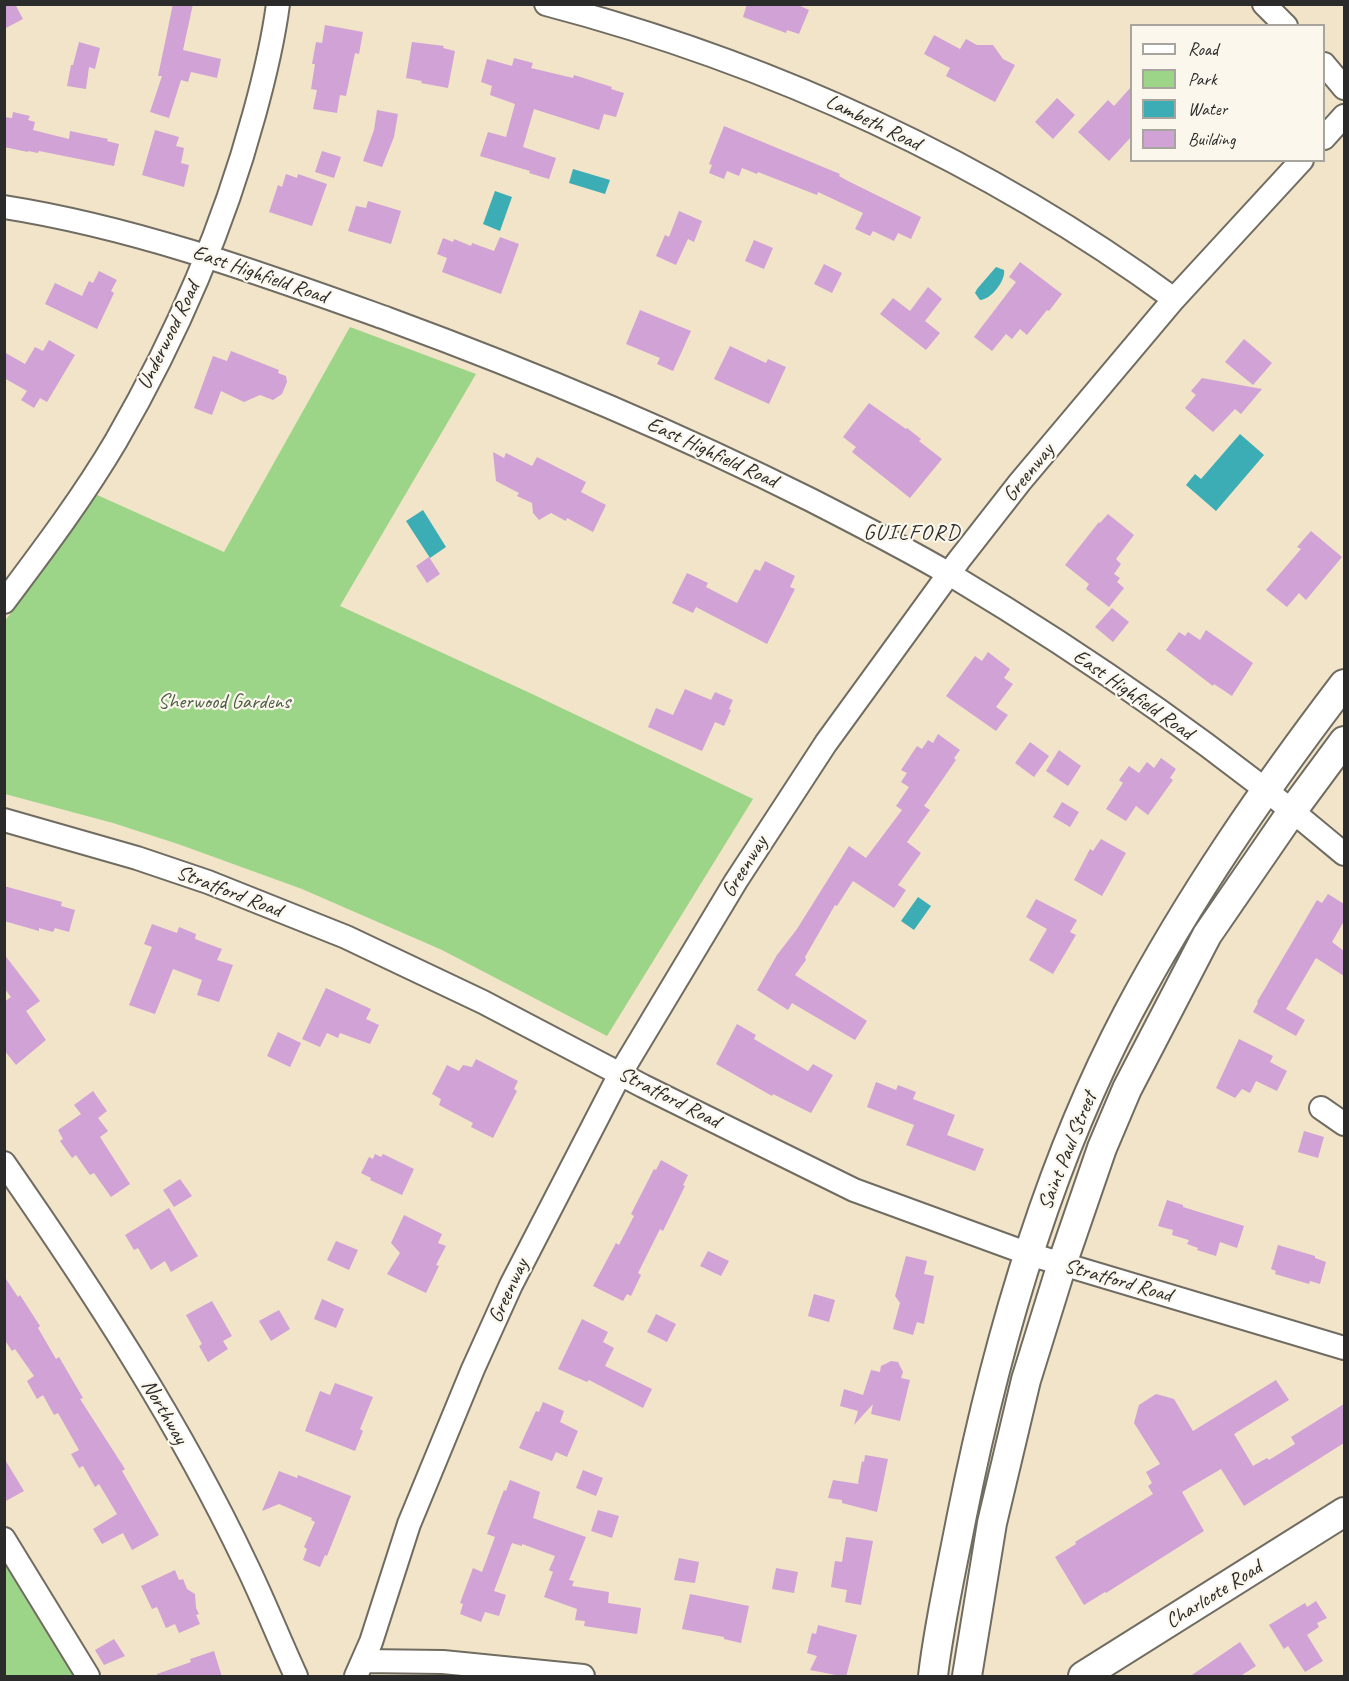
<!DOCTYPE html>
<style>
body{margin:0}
#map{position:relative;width:1349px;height:1681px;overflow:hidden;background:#f1e4c9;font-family:Caveat,sans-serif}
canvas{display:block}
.frame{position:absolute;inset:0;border:6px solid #2b2b2b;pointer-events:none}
.legend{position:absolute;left:1130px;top:24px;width:195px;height:138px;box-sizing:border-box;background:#fbf7ec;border:2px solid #a8a59f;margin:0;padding:8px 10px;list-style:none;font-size:18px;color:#2b2b2b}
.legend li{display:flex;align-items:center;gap:12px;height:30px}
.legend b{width:30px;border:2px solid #a8a59f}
</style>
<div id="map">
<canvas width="1349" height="1681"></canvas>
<div class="frame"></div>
<ul class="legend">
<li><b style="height:8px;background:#fff"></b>Road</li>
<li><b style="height:16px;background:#9cd587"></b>Park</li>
<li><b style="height:16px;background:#3cadb5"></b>Water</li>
<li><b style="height:16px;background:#d1a2d5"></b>Building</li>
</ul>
</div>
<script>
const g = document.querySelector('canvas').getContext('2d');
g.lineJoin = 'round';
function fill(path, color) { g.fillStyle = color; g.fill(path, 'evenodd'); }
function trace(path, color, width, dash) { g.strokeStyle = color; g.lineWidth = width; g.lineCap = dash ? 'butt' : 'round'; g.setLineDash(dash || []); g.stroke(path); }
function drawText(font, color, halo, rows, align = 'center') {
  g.font = font + ' Caveat,sans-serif'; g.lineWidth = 4.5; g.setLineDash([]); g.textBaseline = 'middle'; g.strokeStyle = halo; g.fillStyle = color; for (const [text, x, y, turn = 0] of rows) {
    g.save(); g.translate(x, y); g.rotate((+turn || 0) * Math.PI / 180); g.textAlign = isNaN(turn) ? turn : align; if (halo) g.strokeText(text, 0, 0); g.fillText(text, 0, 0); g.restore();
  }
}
const green = new Path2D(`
 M350 327 476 374 340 606 530 693 753 799 607 1036 442 950 302 889 178 844 113 823 5 794 4 622 41 574 95 494 224 552Z
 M4 1551 81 1676H5Z`);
const water = new Path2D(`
 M573 169 610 180 605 194 569 183Z
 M495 191 512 197 500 231 483 224Z
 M996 267 1004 270C1006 280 991 300 980 300L975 293 977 289Z
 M1240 434 1264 455 1216 511 1186 485 1195 474 1201 479Z
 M423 510 446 547 430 558 406 521Z
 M918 897 931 906 914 930 901 921Z`);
const building = new Path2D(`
 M4 4H15L23 19 4 29Z
 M173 4H193L183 50 221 59 217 78 191 72 188 82 181 80 169 118 150 112 162 76H158Z
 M747 4H796L809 10 799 34 787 30 786 33 743 17Z
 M325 25 363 32 359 54 355 53 346 96 340 95 337 113 313 109 317 90 311 89 315 64H312L316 42 322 43Z
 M934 35 960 49 966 39 977 45H993L1003 59 1015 65 995 102 946 76 950 68 924 54Z
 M79 42 100 48 95 69 89 67 86 89 67 86 71 65H73Z
 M412 42 444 46 443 48 455 51 448 88 421 83 422 81 406 78Z
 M514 58 533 63 531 68 573 78 574 75 612 87 611 89 624 93 616 117 604 114 599 130 534 109 523 147 556 158 549 179 529 173 530 171 480 156 488 132 506 137 515 104 490 95 492 86 481 82 487 59 512 66Z
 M1131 87V137L1109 161 1078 132 1108 100 1114 106Z
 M1057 98 1075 115 1053 139 1035 122Z
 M377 110 398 114 394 137 382 167 363 161 374 130Z
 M13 112 30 116 28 120 35 122 33 130 69 139 70 131 108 139 107 141 119 144 114 166 39 151 38 153 28 151V152L4 147V117L12 118Z
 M724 126 840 174 839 176 848 181 921 217 911 239 898 233 894 241 873 231 870 236 855 229 863 213 818 192 817 195 758 172 757 174 742 168 739 176 727 171 724 179 709 173 712 165 709 164Z
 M155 130 179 137 176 146 184 148 181 163 189 165 184 187 142 175Z
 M322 151 341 157 334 178 315 172Z
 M286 174 297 178 298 174 327 184 312 226 269 212 278 185 282 187Z
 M368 201 401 211 391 244 348 231 356 206 366 208Z
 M679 211 702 221 694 242 688 239 676 265 656 256 665 235 669 237Z
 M500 237 519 244 501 294 442 272 447 258 437 254 443 238 453 242 454 239 471 246 472 243 494 251Z
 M754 240 773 248 764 269 745 261Z
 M1020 262 1062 294 1049 311 1047 310 1027 335 1020 329 1012 339 1006 334 992 351 974 337 1016 282 1009 277Z
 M824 264 842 273 832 293 814 284Z
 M99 271 117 280 111 291 114 293 97 329 45 304 55 283 82 296 89 281 93 283Z
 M928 287 942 299 925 321 940 333 926 350 880 314 893 298 910 311Z
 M640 310 691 331 673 371 657 364 660 358 626 344Z
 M1244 339 1272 363 1253 385 1225 362Z
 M49 340 75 355 47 402 40 398 34 408 21 400 27 391 4 378V352L25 364 35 347 43 351Z
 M730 346 766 363 768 359 786 367 769 404 714 379Z
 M231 351 279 370 278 373 286 376 287 382 282 394 273 400 260 395 244 402 221 391 212 415 194 408 213 356 227 361Z
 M1202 378 1262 389 1241 414 1235 409 1213 432 1185 408 1196 395 1191 391Z
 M869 403 906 429 907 428 921 439 919 441 942 459 910 498 852 452 856 447 843 437Z
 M493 452 504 458 506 453 532 466 537 457 586 482 581 492 606 505 593 532 567 518 566 521 551 513 539 520 533 513 532 503 517 496 519 493 496 481Z
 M1108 514 1134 535 1116 559 1121 564 1114 574 1120 578 1117 582 1124 588 1109 607 1086 589 1089 584 1065 565 1099 522 1100 523Z
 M1311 531 1342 557 1306 600 1299 593 1287 607 1266 590 1301 549 1297 547Z
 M429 557 440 574 427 583 416 566Z
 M765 561 795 576 790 587 795 589 767 644 696 607 693 613 672 603 687 573 708 583 706 587 737 603 755 569 760 571Z
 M1112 608 1129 622 1113 642 1095 627Z
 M1206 630 1253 663 1232 696 1214 684 1213 686 1166 650 1179 632 1185 636 1188 632 1200 640Z
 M988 652 1010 669 1004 678 1013 684 996 707 1008 715 996 731 946 696 975 656 982 661Z
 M685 689 711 700 715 692 733 700 729 709 731 710 724 726 715 722 702 751 648 727 656 708 673 715Z
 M938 734 960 750 954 758 956 760 924 806 930 810 907 842 921 853 898 885 906 890 894 908 853 881 837 906 835 905 805 957 806 960 795 975 867 1021 855 1040 792 1003 788 1010 757 990 777 955 797 929 849 846 866 858 902 810 896 806 909 787 901 782 907 773 901 770 917 746 922 749 928 740 933 743Z
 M1030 742 1049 756 1034 777 1015 763Z
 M1059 750 1081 766 1068 786 1046 771Z
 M1161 758 1176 769 1170 778 1173 780 1148 815 1136 806 1126 821 1106 809 1123 783 1119 780 1129 766 1139 773 1147 762 1154 768Z
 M1062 802 1079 812 1070 827 1053 817Z
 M1101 839 1126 853 1102 896 1074 880 1090 849 1093 851Z
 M4 886 62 902 61 906 75 910 69 932 55 928 53 932 39 928V931L4 921Z
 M1328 894 1344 904V921L1332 942 1344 951V976L1316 958 1286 1009 1305 1020 1296 1036 1253 1012 1258 1003 1257 1002 1317 900 1322 903Z
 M1036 899 1077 920 1070 932 1076 935 1053 974 1029 960 1047 929 1026 917Z
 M152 924 177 933 179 927 196 934 195 939 222 949 217 960 233 965 219 1002 197 995 202 980 173 969 155 1014 129 1005 152 947 144 944Z
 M4 954 40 1001 26 1011 46 1040 16 1065 4 1050V1002L11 997 4 988Z
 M326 988 371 1009 366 1019 379 1025 370 1044 340 1033 338 1038 327 1033 320 1047 302 1039Z
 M737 1024 756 1035 754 1039 808 1071 813 1064 833 1075 811 1113 773 1094 772 1096 716 1064Z
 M278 1032 301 1043 290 1067 267 1056Z
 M1239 1039 1273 1056 1270 1062 1287 1071 1277 1091 1256 1081 1250 1093 1242 1089 1235 1098 1216 1088Z
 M476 1059 518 1081 514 1089 517 1091 493 1138 471 1127 473 1123 439 1105 441 1099 432 1094 447 1065 459 1071 463 1065 472 1067Z
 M876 1082 896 1090 898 1085 916 1092 913 1099 955 1115 947 1135 984 1149 975 1171 906 1145 914 1125 867 1107Z
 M93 1091 107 1111 98 1118 108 1131 100 1137 130 1184 111 1197 94 1173 90 1175 76 1155 72 1158 60 1141 63 1139 58 1130 81 1114 74 1105Z
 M1304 1131 1324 1137 1318 1158 1298 1152Z
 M375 1154 381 1157 383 1154 414 1169 402 1195 370 1180 371 1178 361 1173 369 1157 373 1159Z
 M661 1160 688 1175 683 1185 685 1186 663 1231 660 1229 638 1273 641 1275 631 1296 627 1294 623 1301 593 1286 616 1243 619 1245 634 1216 631 1214 654 1169 656 1170Z
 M180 1179 192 1196 174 1207 163 1190Z
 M1167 1200 1183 1205V1207L1244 1226 1237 1248 1220 1242 1216 1256 1197 1250 1198 1248 1187 1244 1189 1240 1172 1235 1173 1230 1158 1226Z
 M169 1208 198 1256 171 1272 165 1261 151 1270 138 1248 134 1250 125 1235Z
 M404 1215 442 1234 438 1243 446 1246 436 1265 439 1266 426 1293 387 1274 400 1253 391 1243Z
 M336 1241 358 1250 349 1270 327 1260Z
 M1278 1245 1315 1256V1258L1326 1262 1320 1284 1310 1281 1309 1284 1275 1274 1276 1271 1271 1269Z
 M708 1251 729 1261 721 1276 700 1266Z
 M906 1256 927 1261 924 1274 934 1276 924 1324 917 1322 913 1335 893 1329 900 1303 895 1296Z
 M4 1276 18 1297 20 1295 40 1326 38 1328 56 1359 59 1357 83 1398 80 1399 125 1469 122 1471 159 1535 132 1550 123 1533 102 1544 93 1529 117 1514 99 1484 95 1487 83 1466 79 1468 71 1454 79 1450 58 1413 54 1415 43 1395 37 1399 27 1381 34 1376 15 1349 12 1351 4 1339Z
 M814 1294 835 1300 829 1322 808 1316Z
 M322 1299 344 1309 336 1328 314 1319Z
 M212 1301 232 1336 223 1341 228 1349 208 1362 199 1346 202 1344 186 1315Z
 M279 1310 290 1329 271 1341 259 1321Z
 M656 1314 676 1324 667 1342 647 1332Z
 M582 1319 608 1332 603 1342 614 1348 605 1366 652 1389 643 1408 589 1380 587 1382 558 1369Z
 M891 1361 898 1362 903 1372 901 1378 910 1380 900 1421 871 1414 873 1404 854 1425 858 1411 840 1406 844 1389 863 1395 871 1370 880 1372 881 1366Z
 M1276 1380 1289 1400 1234 1434 1253 1466 1267 1458 1269 1460 1295 1444 1291 1437 1344 1404V1443L1244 1506 1221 1469 1182 1492 1204 1531 1106 1593 1105 1592 1084 1605 1055 1557 1076 1544 1075 1542 1153 1494 1148 1486 1152 1483 1146 1472 1160 1464 1134 1423 1139 1405 1156 1394 1174 1399 1193 1431Z
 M335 1383 373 1397 360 1429 363 1431 355 1451 305 1431 320 1391 330 1395Z
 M543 1402 564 1411 560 1422 578 1431 567 1457 556 1452 552 1461 519 1448 536 1411 539 1412Z
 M865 1455 888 1459 877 1512 842 1503V1500L828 1498 833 1480 859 1484 858 1483 862 1461 864 1462Z
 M4 1458 24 1491 4 1502Z
 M583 1470 603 1478 596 1496 576 1488Z
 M279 1471 297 1478 298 1475 351 1496 327 1556 325 1555 320 1567 303 1560 307 1549 304 1547 315 1522 311 1520 312 1518 279 1504 262 1511Z
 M510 1480 540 1492 533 1518 586 1537 569 1580 574 1581 572 1586 609 1592 608 1603 641 1608 637 1634 584 1626 585 1621 575 1620 577 1609 544 1597 553 1572 549 1570 555 1556 522 1544V1546L512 1543 494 1591 506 1595 499 1616 485 1612 481 1622 460 1614 463 1604 460 1603 473 1568 482 1572 495 1537 487 1534 504 1490 506 1491Z
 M598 1510 619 1516 612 1538 591 1531Z
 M846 1537 873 1541 861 1605 845 1602 847 1590 831 1587 835 1561 842 1562Z
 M679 1558 699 1562 695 1583 674 1580Z
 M776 1568 798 1572 794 1593 772 1589Z
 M175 1570 179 1580 183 1579 187 1589 195 1594 196 1608 199 1614 196 1615 200 1624 179 1633 175 1624 166 1628 157 1607 152 1609 141 1586Z
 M690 1594 749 1606 741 1643 724 1639V1637L682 1629Z
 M1316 1601 1327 1618 1317 1623 1319 1627 1307 1635 1323 1661 1305 1672 1288 1646 1284 1649 1269 1625 1305 1603 1307 1607Z
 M818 1625 857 1635 846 1677 810 1670 817 1656 807 1653 812 1633 816 1634Z
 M114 1639 125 1656 104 1665 95 1650Z
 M1240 1642 1256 1666 1239 1677H1189Z
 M214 1651 222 1677H157V1674L191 1662 190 1659Z`);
const minor = new Path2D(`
 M546 4C771 63 987 162 1174 299
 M1264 4 1286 26
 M1324 64 1344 88
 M1324 138 1344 116
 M4 207C137 228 262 274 388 319 532 372 673 431 811 500 858 524 905 548 951 575 1088 657 1222 750 1344 854
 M4 602C43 550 83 497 116 441 175 339 223 229 254 115 264 79 273 42 278 4
 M4 820 137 858 208 882 346 937 483 1002 643 1086 854 1190 1029 1254 1344 1348
 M1321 1108 1344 1124
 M4 1163C93 1291 179 1423 246 1564 264 1601 279 1639 296 1676
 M4 1539 88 1676
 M363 1661 443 1662 583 1676
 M356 1676 371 1642 409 1524 473 1369 511 1285 620 1074 736 881 826 743 959 560 1020 482 1174 299 1302 160`);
const major = new Path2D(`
 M933 1676C939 1624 951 1572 961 1520 995 1349 1046 1168 1128 1013 1190 896 1264 789 1344 684
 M967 1676 992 1523 1026 1380 1062 1264 1102 1148 1127 1089 1207 935 1293 810 1344 741
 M1083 1676 1344 1512`);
const streetNames = [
 ["Lambeth Road",873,123,26],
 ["East Highfield Road",260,275,19],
 ["Underwood Road",169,336,-64],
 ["East Highfield Road",712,453,25],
 ["Greenway",1029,473,-51],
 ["East Highfield Road",1133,695,35],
 ["Greenway",745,867,-58],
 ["Stratford Road",229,892,21],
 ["Stratford Road",669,1098,27],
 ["Saint Paul Street",1068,1151,-68],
 ["Stratford Road",1118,1281,16],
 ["Greenway",509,1291,-65],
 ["Northway",164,1412,60],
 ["Charlcote Road",1214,1595,-32]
];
const parkNames = [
 ["Sherwood Gardens",224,702]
];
const neighbourhoodNames = [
 ["GUILFORD",912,533]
];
fill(green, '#9cd587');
fill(water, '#3cadb5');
fill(building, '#d1a2d5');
trace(minor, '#706c62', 26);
trace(major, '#706c62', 32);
trace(minor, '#fff', 22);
trace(major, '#fff', 28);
drawText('21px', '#2b2b2b', '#fbf7ec', streetNames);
drawText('21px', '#4d5e47', '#fbf7ec', parkNames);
g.letterSpacing = '1.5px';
drawText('22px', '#2b2b2b', '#fbf7ec', neighbourhoodNames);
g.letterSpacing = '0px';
</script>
